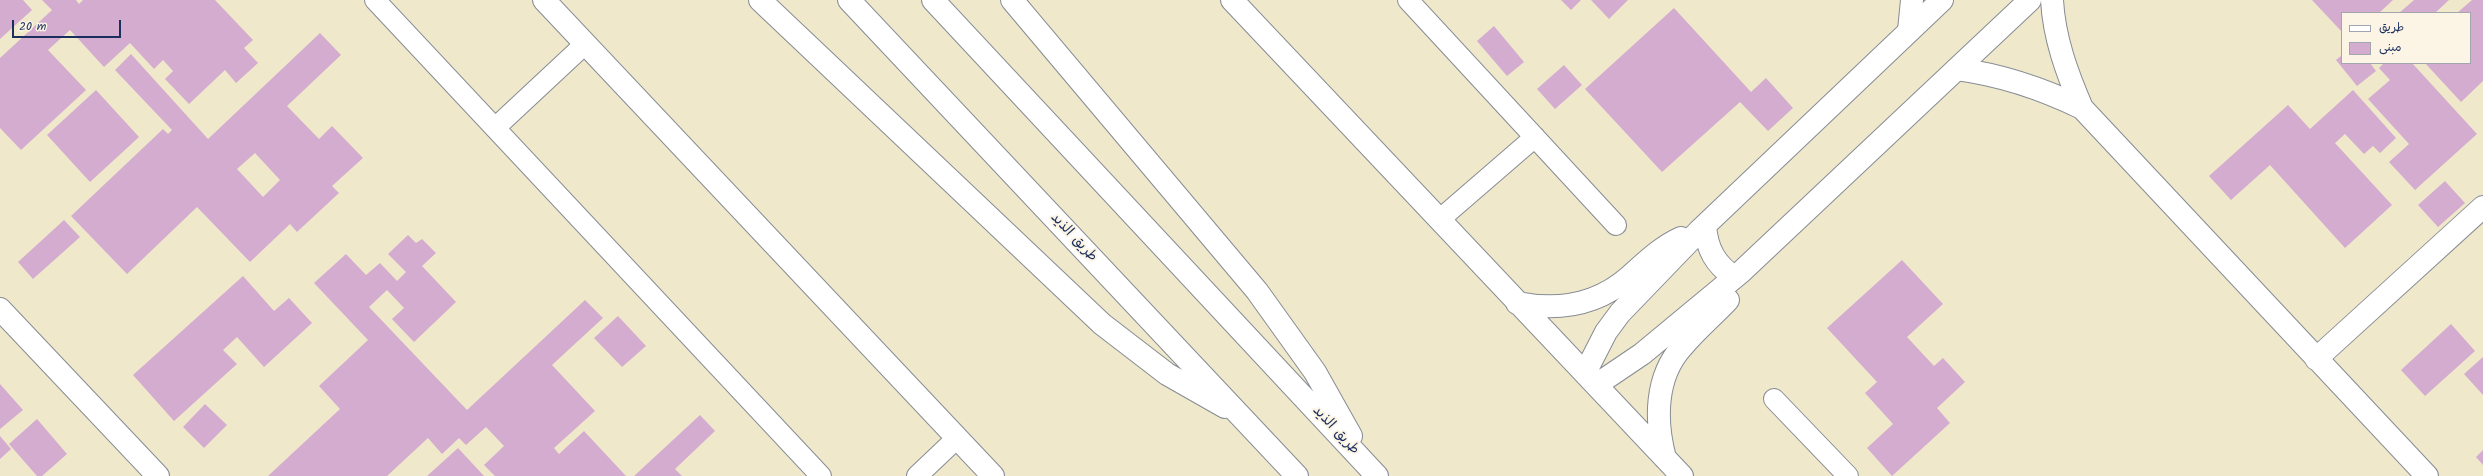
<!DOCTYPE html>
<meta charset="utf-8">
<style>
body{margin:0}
#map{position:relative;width:2483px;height:476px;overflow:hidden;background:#f0e8cb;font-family:Kalam,"Playpen Sans Arabic",sans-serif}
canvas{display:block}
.legend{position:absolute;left:2341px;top:12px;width:130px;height:52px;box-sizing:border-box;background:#fcf5e5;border:1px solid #a2a6af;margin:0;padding:5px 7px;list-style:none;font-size:12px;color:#1b2f5e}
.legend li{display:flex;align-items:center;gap:8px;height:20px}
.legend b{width:20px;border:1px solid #a2a6af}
.scale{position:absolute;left:12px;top:20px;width:109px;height:18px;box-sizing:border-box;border:2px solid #1b2f5e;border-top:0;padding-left:5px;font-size:12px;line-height:14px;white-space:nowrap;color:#1b2f5e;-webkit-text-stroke:3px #fcf5e5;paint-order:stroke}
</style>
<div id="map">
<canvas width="2483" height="476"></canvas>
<ul class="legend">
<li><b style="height:5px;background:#fff"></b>طريق</li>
<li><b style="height:11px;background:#d3acd0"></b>مبنى</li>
</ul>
<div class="scale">20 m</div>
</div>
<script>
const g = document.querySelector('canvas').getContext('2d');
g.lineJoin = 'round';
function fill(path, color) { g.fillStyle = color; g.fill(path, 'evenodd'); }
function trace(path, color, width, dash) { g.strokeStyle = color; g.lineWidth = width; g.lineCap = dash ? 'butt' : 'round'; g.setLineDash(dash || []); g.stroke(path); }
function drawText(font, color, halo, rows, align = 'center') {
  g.font = font + ' Kalam,"Playpen Sans Arabic",sans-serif'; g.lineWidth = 4; g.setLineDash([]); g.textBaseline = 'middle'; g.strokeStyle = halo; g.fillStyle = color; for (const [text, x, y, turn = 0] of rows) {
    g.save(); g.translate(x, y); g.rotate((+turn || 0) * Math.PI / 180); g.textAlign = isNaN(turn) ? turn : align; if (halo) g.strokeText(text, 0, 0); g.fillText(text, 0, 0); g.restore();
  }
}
const building = new Path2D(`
 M0 0H23L32 10 0 39Z
 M42 0H76L79 4 83 0H215L253 40 244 48 258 63 236 83 225 70 189 104 165 79 173 71 163 60 154 69 130 43 104 67 70 30 48 50 86 90 21 150 0 128V58L52 10Z
 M1561 0H1581L1571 10Z
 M1591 0H1628L1609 19Z
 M2312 0H2393L2379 13H2342V32Z
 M2414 0H2449L2435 13H2399Z
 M2472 0H2483V81L2461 102 2425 63H2470V13H2457Z
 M1674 8 1751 92 1766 78 1793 108 1768 131 1740 102 1662 172 1585 89Z
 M1494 26 1524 62 1507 76 1477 41Z
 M320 33 341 55 287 106 319 139 332 126 363 158 332 186 339 193 297 232 290 224 250 262 197 207 127 274 71 216 163 129 168 134 172 130 115 70 131 54 208 139ZM255 153 280 180 263 197 237 169Z
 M2342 55V63H2370L2376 71 2357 86 2336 60Z
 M2384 63H2412L2477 134 2415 190 2389 162 2409 144 2368 99 2390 80 2379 68Z
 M1564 65 1582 85 1555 109 1537 89Z
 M96 90 139 137 90 182 47 135Z
 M2353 90 2396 138 2380 153 2373 146 2364 154 2345 134 2335 143 2392 205 2345 248 2270 165 2231 200 2209 176 2288 105 2310 129Z
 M2445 181 2465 203 2438 227 2418 205Z
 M64 220 80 237 33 279 18 262Z
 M408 235 416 243 422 239 436 253 422 266 456 302 414 342 392 319 404 308 387 290 369 307 467 410 585 300 603 318 552 365 595 411 554 448 559 454 584 431 626 476H495L484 465 504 446 486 427 466 445 459 438 442 454 428 438 387 476H268L340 409 319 386 368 340 314 283 346 254 366 275 380 263 397 281 406 272 388 254Z
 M1902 260 1943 304 1907 337 1934 366 1943 358 1965 382 1937 408 1950 423 1892 476 1867 448 1893 424 1865 393 1877 382 1827 328Z
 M243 276 274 311 289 298 312 323 264 367 237 337 223 350 237 364 174 421 133 375Z
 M618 316 646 346 622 367 594 338Z
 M2451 324 2475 351 2425 396 2401 370Z
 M2483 357V395L2464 374Z
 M0 384 23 410 0 429Z
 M205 404 227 425 204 448 183 427Z
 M700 415 715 431 675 469 682 476H634Z
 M37 419 67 454 42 476H37L9 444Z
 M0 436 11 449 0 459Z
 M458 448 484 476H427Z
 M2483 450V465L2476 457Z`);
const lane = new Path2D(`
 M375 0 821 476
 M1408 0 1616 225
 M495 128 585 44
 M1439 220 1535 137
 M1774 399 1848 476
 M917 476 957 438`);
const street = new Path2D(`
 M544 0 993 476
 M2052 0C2054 38 2067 73 2082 108L2427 476
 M1909 31 1912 0
 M1957 69C2002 75 2041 88 2082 108
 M0 309 158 476
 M2316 359 2483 207`);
const secondary = new Path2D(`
 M1232 0 1682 476
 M1705 226C1707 249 1715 264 1734 277
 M1517 303C1558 311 1597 305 1629 277 1646 262 1661 247 1681 238
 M1585 373 1606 332 1620 313 1699 231 1942 0
 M1596 385 1642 354 1741 272 2030 0
 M1665 458C1655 421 1655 377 1682 347 1696 330 1713 316 1728 300`);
const highway = new Path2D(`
 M760 0 1102 324 1167 374 1225 407
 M849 0 1297 476
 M933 0 1377 476
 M1012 0 1257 291 1315 372 1351 436`);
const streetNames = [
 ["طريق الذيد",1073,238,47],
 ["طريق الذيد",1335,431,47]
];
fill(building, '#d3acd0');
trace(lane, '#868c94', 22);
trace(street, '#868c94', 24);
trace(secondary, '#868c94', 24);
trace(highway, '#868c94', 24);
trace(lane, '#fff', 20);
trace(street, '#fff', 22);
trace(secondary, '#fff', 22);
trace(highway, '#fff', 22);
drawText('14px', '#1b2f5e', '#fcf5e5', streetNames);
</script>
